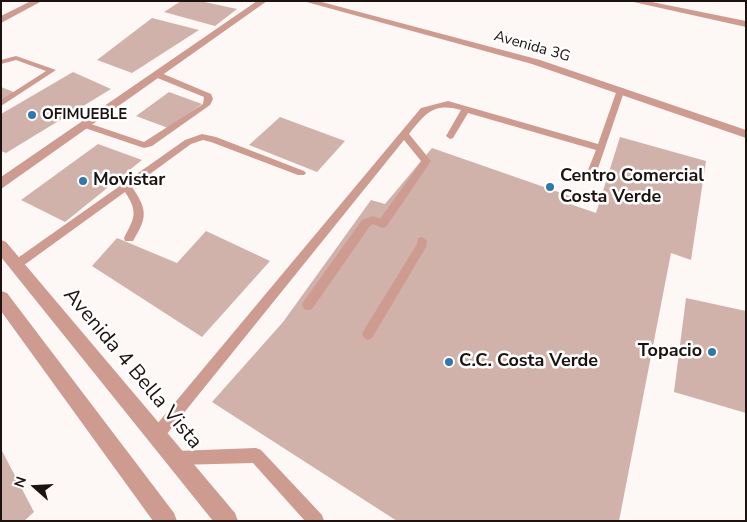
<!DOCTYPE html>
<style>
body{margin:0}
#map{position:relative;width:747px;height:522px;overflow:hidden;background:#fdf7f5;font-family:"Nunito Sans",sans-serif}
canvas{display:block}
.frame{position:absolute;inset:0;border:2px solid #1c120f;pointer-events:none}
.north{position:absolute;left:10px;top:462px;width:50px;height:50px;-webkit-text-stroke:4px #fff;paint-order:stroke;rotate:289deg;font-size:14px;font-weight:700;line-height:20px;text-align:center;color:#1c120f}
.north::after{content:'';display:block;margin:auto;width:18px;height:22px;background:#1c120f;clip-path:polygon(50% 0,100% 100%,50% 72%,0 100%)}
</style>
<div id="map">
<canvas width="747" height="522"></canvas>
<div class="frame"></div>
<div class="north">N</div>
</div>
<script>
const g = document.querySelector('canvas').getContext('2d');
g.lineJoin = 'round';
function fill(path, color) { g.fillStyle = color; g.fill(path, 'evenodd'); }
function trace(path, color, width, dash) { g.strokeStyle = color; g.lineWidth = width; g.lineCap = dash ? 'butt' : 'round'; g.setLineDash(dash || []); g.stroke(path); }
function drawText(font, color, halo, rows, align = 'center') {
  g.font = font + ' "Nunito Sans",sans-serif'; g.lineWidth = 5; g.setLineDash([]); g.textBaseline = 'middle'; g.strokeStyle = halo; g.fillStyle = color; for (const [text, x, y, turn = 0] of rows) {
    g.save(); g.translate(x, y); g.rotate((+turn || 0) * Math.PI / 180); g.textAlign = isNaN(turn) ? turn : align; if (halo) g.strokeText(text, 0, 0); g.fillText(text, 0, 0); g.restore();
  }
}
const building = new Path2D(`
 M181 1H200L237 9 215 26 164 12Z
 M152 18 199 30 132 73 97 60Z
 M73 72 111 89 6 153 1 151V114Z
 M1 87 16 93 1 103Z
 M169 92 202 104 168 128 136 116Z
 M280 117 345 141 317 172 249 145Z
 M620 137 706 161 691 260 671 253 619 521H397L212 402 283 322 371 200 385 204 432 148 570 196V204L596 213Z
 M98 144 142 160 65 222 21 200Z
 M206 231 270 261 202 337 92 266 117 238 177 263Z
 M686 298 746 311V413L674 392Z
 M1 449 34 512 24 521H1Z`);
const service = new Path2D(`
 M16 56 56 70 1 106V100L46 71 16 60 1 64V60Z
 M155 73H161L211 94 213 99 210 105 152 146 144 148 82 127 81 125 85 122 144 142 203 104 204 97 155 77Z
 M618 87 625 89 594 180 589 183 584 180 596 150 468 113 453 138 450 139 446 136 461 110C433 102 425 114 409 134L431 161 386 227 382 228 373 224 370 226 312 309 308 310 304 309 302 305 304 301 362 220 373 216 380 219 418 166 421 161 404 140 162 440 157 442 152 440 150 435 152 430 421 108 448 101 598 144Z
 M202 134 216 137 304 171 306 173 304 175H298L211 142 203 140 191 144 132 187C148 210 147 218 133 241H125L124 238C134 218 139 213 125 192L20 268H12L10 265 12 262 185 140Z
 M422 237 427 241 426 247 372 338 368 340 364 338 362 334 364 330 417 244 418 238Z
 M256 448 261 450 322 515 324 521H305L253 463 176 465 171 463 169 458 171 453 176 451Z`);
const minor = new Path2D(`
 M31 1H42L1 23V16Z
 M257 1H267L1 189V177Z
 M303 1H318L540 60 746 130V138L532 64Z
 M629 1H647L746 21V27Z`);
const tertiary = new Path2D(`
 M1 240 6 242 235 513 238 521H213L1 257Z
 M1 291 7 293 174 513 177 521H153L1 311Z`);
const markers = [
 [32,115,5,"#2f78ac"],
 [83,181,5,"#2f78ac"],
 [550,187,5,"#2f78ac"],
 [712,352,5,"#2f78ac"],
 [449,362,5,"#2f78ac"]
];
const farStreetnames = [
 ["Avenida 3G",532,47,16]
];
const farPoinames = [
 ["OFIMUEBLE",42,115]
];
const poiNames = [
 ["Centro Comercial",560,177],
 ["Costa Verde",560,198],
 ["Movistar",93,181],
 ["Topacio",702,352,"right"],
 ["C.C. Costa Verde",459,362]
];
const nearStreetnames = [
 ["Avenida 4 Bella Vista",132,369,50]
];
fill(building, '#d1b2ab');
fill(service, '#cd9b90');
fill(minor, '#cd9b90');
fill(tertiary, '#cd9b90');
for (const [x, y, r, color] of markers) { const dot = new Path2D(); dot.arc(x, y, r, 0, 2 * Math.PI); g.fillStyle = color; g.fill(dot); trace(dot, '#fff', 2); }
drawText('15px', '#1c120f', '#fff', farStreetnames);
drawText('bold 15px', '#1c120f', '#fff', farPoinames, 'left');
drawText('bold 18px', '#1c120f', '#fff', poiNames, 'left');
drawText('21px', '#1c120f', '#fff', nearStreetnames);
</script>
